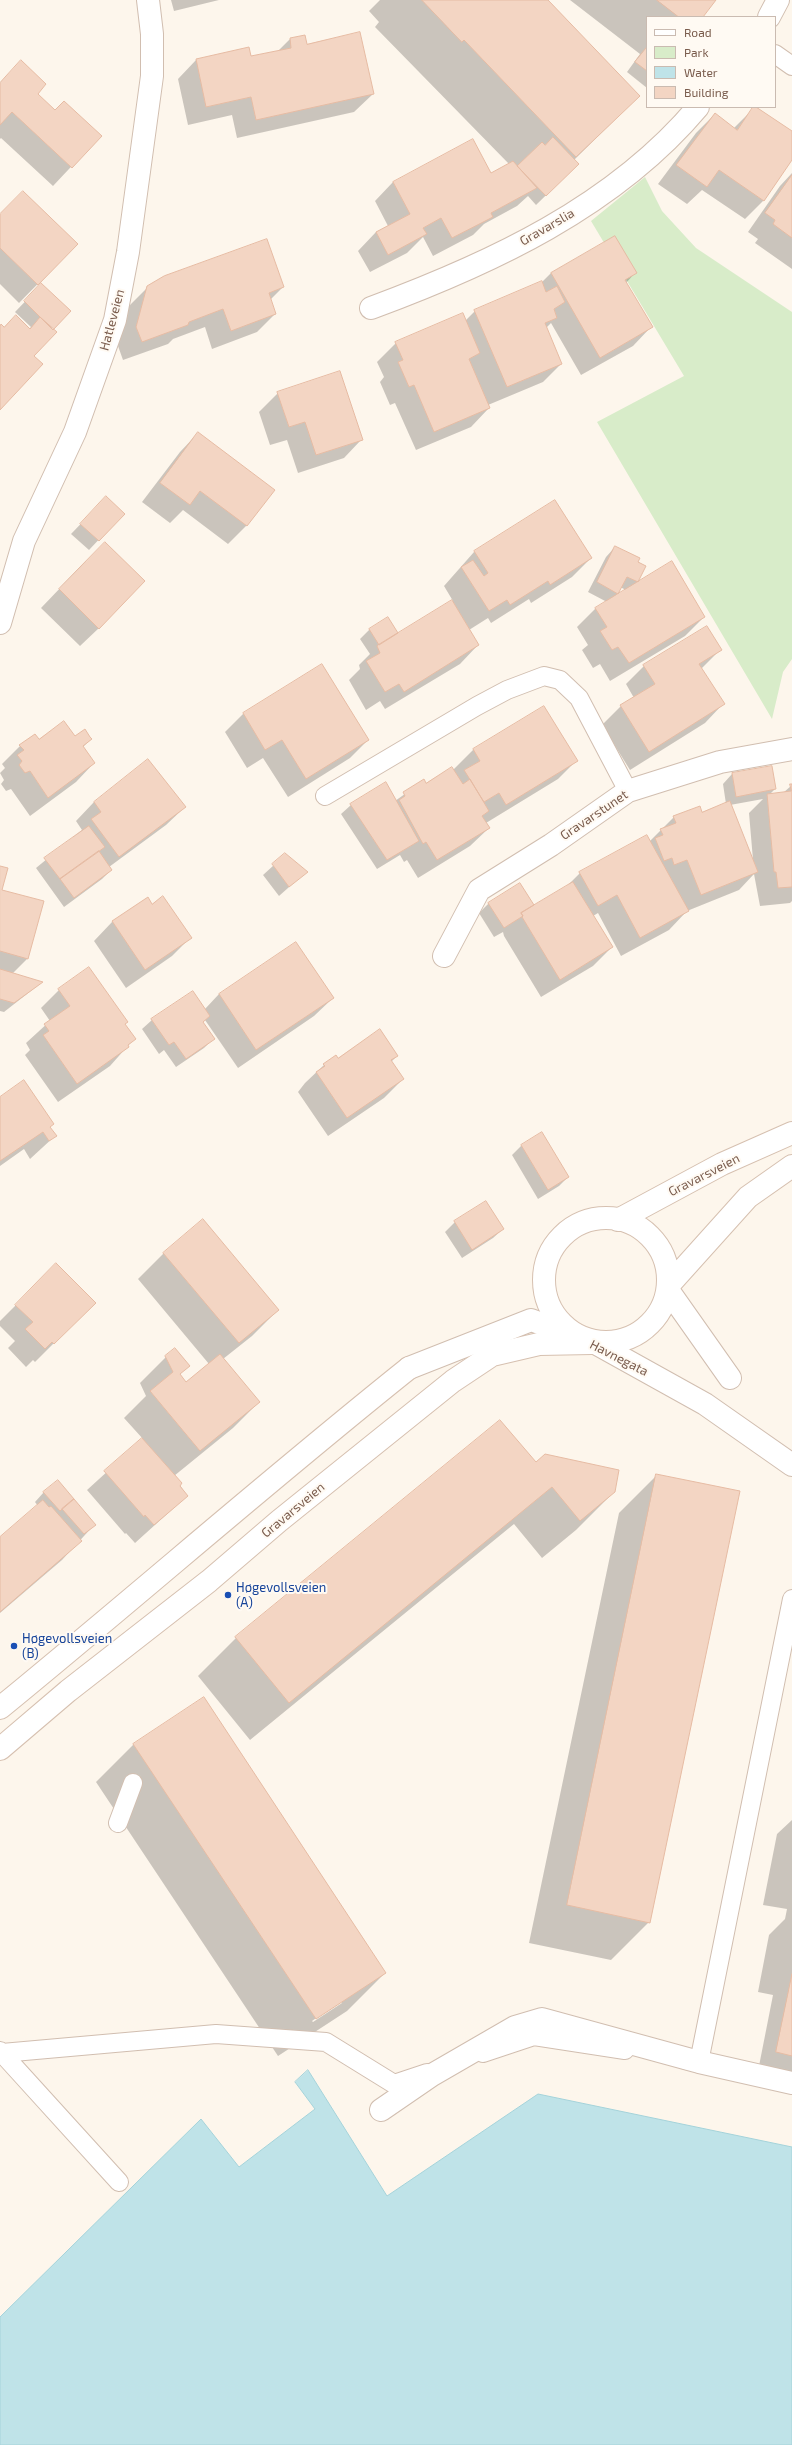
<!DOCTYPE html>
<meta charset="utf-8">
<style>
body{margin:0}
#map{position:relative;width:792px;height:2445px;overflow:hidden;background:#fdf6ec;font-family:"Exo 2",sans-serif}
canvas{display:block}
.legend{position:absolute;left:646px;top:16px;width:130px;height:92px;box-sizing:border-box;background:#fffaf3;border:1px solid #cabbb1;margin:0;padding:5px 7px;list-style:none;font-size:12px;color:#7a5c4d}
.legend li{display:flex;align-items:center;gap:8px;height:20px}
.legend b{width:20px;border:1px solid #cabbb1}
</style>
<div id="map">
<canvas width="792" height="2445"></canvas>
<ul class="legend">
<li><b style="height:5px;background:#fff"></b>Road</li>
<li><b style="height:11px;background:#d8ecc9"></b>Park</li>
<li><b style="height:11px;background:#bfe3e8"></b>Water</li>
<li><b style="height:11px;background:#f3d5c3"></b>Building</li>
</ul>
</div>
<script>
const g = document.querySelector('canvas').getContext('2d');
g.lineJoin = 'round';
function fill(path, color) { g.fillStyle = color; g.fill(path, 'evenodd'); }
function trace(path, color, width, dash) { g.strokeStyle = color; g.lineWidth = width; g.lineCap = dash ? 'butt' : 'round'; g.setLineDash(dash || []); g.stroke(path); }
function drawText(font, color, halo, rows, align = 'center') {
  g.font = font + ' "Exo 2",sans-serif'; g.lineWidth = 4; g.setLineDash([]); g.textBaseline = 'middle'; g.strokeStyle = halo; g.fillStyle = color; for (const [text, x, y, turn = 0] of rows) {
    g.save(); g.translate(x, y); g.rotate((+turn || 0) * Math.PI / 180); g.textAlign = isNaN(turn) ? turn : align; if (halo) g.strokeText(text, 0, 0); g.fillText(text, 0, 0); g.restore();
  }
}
const green = new Path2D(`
 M645 177 662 211 696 248 792 312V659L783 672 772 719 597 422 684 376 591 221Z`);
const water = new Path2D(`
 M308 2070 387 2196 538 2094 792 2147V2445H0V2317L201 2119 239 2167 315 2109 295 2082Z`);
const shadow = new Path2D(`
 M171 0H219L174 11Z
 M380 0H547L639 96 574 160 578 164 536 205 528 196 517 206 484 224 473 235 433 256 423 237 407 253 370 272 358 251 376 232 388 226 375 201 393 182 491 174 509 164 375 27 379 22 369 11Z
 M570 0H715L702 17H647V88L627 72 640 54Z
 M304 37 306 45 373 94 354 112 237 138 232 115 188 125 178 79 196 60 249 49 251 57 278 51 290 39Z
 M21 62 36 94 55 111 100 136 53 186 1 138 0 139V83Z
 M755 107 792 133V159L764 200 745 219 702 190 687 204 658 184 696 133 715 114 733 129Z
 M792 173V269L755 243 758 239 748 232 780 186Z
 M0 215 77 244 19 303 0 284Z
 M614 237 635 273 626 283 651 327 633 346 581 375 551 323 546 328 561 364 543 382 488 405 489 408 471 427 416 450 395 403 390 405 380 382 384 377 377 362 396 343 465 321 475 311 542 282 551 273Z
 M41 285 52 329 0 408V327L29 330 31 327 15 312Z
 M148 287H283L270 300 275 314 257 332 212 349 205 327 173 339 168 344 123 360 118 346 129 306Z
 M278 393 362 439 344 458 298 473 287 440 270 445 259 412Z
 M198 433 273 490 246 526 228 544 183 510 170 523 142 502 180 452Z
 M97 507 123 514 89 550 71 534Z
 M615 547 645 566 636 584 704 617 685 636 610 681 600 664 593 668 582 650 588 645 577 627 596 608 607 602 588 592 606 557ZM620 587 626 590 616 596Z
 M474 552 591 558 572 577 531 603 529 599 491 623 488 618 469 630 478 645 460 664 385 709 380 701 366 710 349 680 360 669 359 665 370 654 360 639 370 629 396 633 394 637 453 601 444 586Z
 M86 561 99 628 80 646 41 608Z
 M720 650 701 669 723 704 705 723 630 770 602 725 621 706 634 698 626 684 644 666Z
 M321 666 368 740 350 758 288 797 263 758 247 768 225 732 243 714Z
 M544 708 576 761 558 779 486 823 489 828 470 846 418 878 407 860 404 862 400 855 377 869 341 814 351 805 395 801 423 781 425 785 453 770 473 750Z
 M75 737 91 739 83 747 94 763 76 782 30 816 11 789 6 791 1 784 4 780 0 773 5 768 2 764 20 746 39 740Z
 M732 774 775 789 770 794 783 793 792 785V901L790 903 760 906 754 874 739 890 687 911 669 930 621 956 598 913 593 916 612 947 593 966 541 997 504 936 503 932 494 937 479 913 489 903 532 905 528 909 567 886 580 873 650 841 674 817 702 813 726 804 723 784ZM763 799 749 813 753 860 730 805Z
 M94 802 185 807 166 825 109 867 111 870 102 879 64 907 36 868 82 830 76 821Z
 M285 855 306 872 279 896 263 875Z
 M0 868V891L27 959 12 974 41 983 4 1012 0 1011Z
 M147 898 152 905 190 938 172 956 126 988 94 941 112 922Z
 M59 990 124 1024 134 1039 110 1066 58 1102 25 1055 30 1050 26 1043 50 1021 41 1008Z
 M219 994 333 998 314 1016 238 1068 205 1020 202 1023 213 1039 204 1048 176 1067 164 1050 159 1054 142 1029 152 1020 205 1009Z
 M397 1056 391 1062 403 1079 384 1098 328 1136 298 1092 305 1083 324 1065 338 1059Z
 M0 1098 49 1127 55 1136 30 1159 24 1149 0 1166Z
 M541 1133 568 1177 559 1186 538 1199 512 1155 521 1146Z
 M486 1202 503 1229 493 1238 462 1258 445 1232 455 1222Z
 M164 1253 278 1310 252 1336 223 1359 259 1402 233 1428 174 1476 187 1496 135 1543 126 1533 125 1534 87 1490 143 1439 124 1418 146 1396 140 1383 166 1357 188 1366 179 1375 186 1383 209 1364 138 1279Z
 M56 1265 94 1303 35 1362 33 1360 26 1367 8 1348 15 1341 0 1326V1321Z
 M500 1422 536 1463 614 1492 576 1530 542 1558 514 1524 250 1740 198 1676 236 1638Z
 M657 1475 649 1922 611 1960 529 1943 619 1513Z
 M44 1492 95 1524 62 1560 0 1613V1538L38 1506 35 1502Z
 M134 1744 385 1973 347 2011 278 2056 96 1782ZM342 2000V2003L313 2022 312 2021Z
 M792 1820V2078L758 2071 773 1995 758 1992 769 1935 785 1919 787 1909 763 1905 777 1834Z`);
const building = new Path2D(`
 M422 0H548L640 96 576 157 464 40 462 42Z
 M657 0H716L703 17H679Z
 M360 32 374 94 256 120 251 97 206 107 196 59 249 47 251 56 291 48 290 38 305 35 307 44Z
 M647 47V71L635 62Z
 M21 60 46 84 38 94 55 110 64 101 102 136 72 168 12 112 0 125V83Z
 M753 107H756L792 131V160L764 201 719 170 707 187 676 165 715 113 737 130Z
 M553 137 579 164 546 196 517 166 542 142 545 145Z
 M473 139 491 173 513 161 537 188 491 213 493 217 452 238 441 218 423 228 427 234 388 255 376 232 410 214 393 182Z
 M792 175V238L773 224 775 220 765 213Z
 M23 191 78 244 38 285 0 248V214Z
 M615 236 637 273 625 280 653 327 600 358 551 273Z
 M267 239 284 287 269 293 276 314 231 331 223 309 189 322 188 325 142 342 136 327 147 286 164 276Z
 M542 281 546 292 557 286 565 302 554 309 557 318 545 323 562 364 507 387 474 310Z
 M41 283 71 311 53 330 24 301Z
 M463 313 480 353 469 359 490 408 434 432 414 385 409 387 398 362 403 360 395 342Z
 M16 315 30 329 40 317 57 332 34 356 43 364 0 410V326L1 324 4 327Z
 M340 371 363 440 316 455 305 422 289 427 277 392Z
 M198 432 275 490 247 526 200 491 190 505 160 483Z
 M106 496 125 514 99 541 80 524Z
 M555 500 592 558 550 585 548 581 510 605 507 600 489 611 461 567 473 560 484 576 488 573 474 551Z
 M105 542 145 581 99 629 59 589Z
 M615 546 640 558 638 562 646 566 638 582 627 577 618 594 597 582Z
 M672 561 705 617 629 663 618 647 612 650 600 631 607 627 595 608Z
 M452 600 479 645 404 692 399 684 385 692 366 661 380 653 377 646Z
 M388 617 398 633 379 645 369 629Z
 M707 626 722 650 699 664 725 704 649 752 620 705 655 684 643 665Z
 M322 664 369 740 306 779 282 740 265 750 243 713Z
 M544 706 578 761 506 805 499 793 484 802 464 770 480 761 473 749Z
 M64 721 75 736 85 729 90 737 92 739 83 746 95 763 48 798 30 771 25 773 19 765 22 761 17 755 24 750 19 745 35 734 39 739Z
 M148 759 186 807 119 857 91 819 101 812 94 802Z
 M772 766 776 789 736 797 732 773Z
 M452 767 463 784 470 779 489 811 482 816 490 828 437 860 426 842 423 844 399 800 405 796 403 792 424 779 426 783Z
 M386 782 419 841 387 860 350 804Z
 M790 784H792V887L778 888 776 872H774L767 794 791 791Z
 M730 801 758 872 701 895 687 860 674 865 672 858 664 861 655 838 663 835 660 829 676 823 673 816 700 806 702 812Z
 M89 826 105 847 60 879 44 858Z
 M647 835 689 911 640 938 617 895 598 906 579 872Z
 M99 851 112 870 74 898 60 879Z
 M285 853 308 872 289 887 272 864Z
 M0 866 8 868 2 890 44 901 28 959 0 951Z
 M573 882 613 947 560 980 522 917 523 916 521 913Z
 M520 883 534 905 521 913 523 916 504 928 488 903Z
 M163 896 192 938 145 970 112 921 148 897 152 904Z
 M296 942 334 998 256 1050 219 994Z
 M89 967 128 1022 125 1024 136 1039 128 1045 129 1047 77 1084 43 1035 49 1031 44 1024 70 1006 58 989Z
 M0 969 43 982 14 1003 0 999Z
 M193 991 210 1016 203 1022 215 1039 186 1059 174 1042 169 1045 151 1019Z
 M380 1029 398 1056 391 1060 404 1079 347 1118 316 1072 325 1066 323 1064 336 1055 338 1058Z
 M24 1080 54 1124 50 1127 57 1136 49 1141 43 1132 0 1161V1097Z
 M542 1132 569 1177 548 1190 521 1145Z
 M486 1201 504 1229 472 1250 454 1221Z
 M203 1219 279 1310 239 1343 163 1253Z
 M56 1263 96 1303 54 1344 52 1342 45 1349 25 1329 33 1322 15 1305Z
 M175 1348 190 1366 180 1374 186 1382 220 1354 260 1402 200 1451 150 1391 173 1372 165 1356Z
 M500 1420 536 1462 545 1454 619 1470 615 1492 580 1521 552 1487 289 1703 235 1637Z
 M142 1438 182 1483 180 1486 188 1496 154 1525 145 1515 144 1517 104 1471Z
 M656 1474 740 1491 650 1923 567 1905Z
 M58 1480 74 1499 60 1511 43 1492Z
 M74 1499 96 1525 84 1534 62 1509Z
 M43 1500 49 1507 51 1506 82 1541 0 1612V1537Z
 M204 1697 386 1973 316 2019 133 1744Z
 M792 1974V2056L776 2052Z`);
const service = new Path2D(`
 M775 54 792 66
 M325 796 477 706 507 690 544 676 560 680 579 698 628 791
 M118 1823 133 1783
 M0 2051 119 2182
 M2 2053 216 2034 326 2042 394 2084 427 2073
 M483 2053 534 2036 625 2050
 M686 2060 699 2062 792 1599`);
const pedestrian = new Path2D(`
 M381 2110 432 2075 515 2027 542 2019 699 2062 792 2083`);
const minor = new Path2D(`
 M769 17 778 0
 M371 308C490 264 614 207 698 107
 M0 623 24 541 75 432 115 320 128 252 152 76V34L148 0
 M444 956 479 890 551 845 628 791 720 762 792 749
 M668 1290 730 1378
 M409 1368 531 1320 597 1344 705 1404 792 1465`);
const secondary = new Path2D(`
 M544 1280a62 62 0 1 1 124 0a62 62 0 1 1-124 0Z
 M618 1220 722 1164 792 1133
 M668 1286 748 1197 792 1166
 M0 1708C137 1596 270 1479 409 1368
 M0 1749 68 1691 209 1581 279 1521 453 1381 492 1355 539 1344 592 1343`);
const markers = [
 [228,1595,4,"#1a4fb4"],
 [14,1646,4,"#1a4fb4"]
];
const streetNames = [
 ["Gravarslia",547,227,-30],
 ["Hatleveien",112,320,-75],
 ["Gravarstunet",594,815,-34],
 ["Gravarsveien",704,1175,-27],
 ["Havnegata",619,1358,27],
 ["Gravarsveien",293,1510,-40]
];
const transitNames = [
 ["Høgevollsveien",236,1588],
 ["(A)",236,1603],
 ["Høgevollsveien",22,1639],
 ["(B)",22,1654]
];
fill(green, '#d8ecc9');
fill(water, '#bfe3e8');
trace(water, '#a5d3da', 1);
fill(shadow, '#0003');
fill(building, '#f3d5c3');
trace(building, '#e6bba3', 1);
trace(service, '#d1beb0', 20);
trace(pedestrian, '#d1beb0', 24);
trace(minor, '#d1beb0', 24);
trace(secondary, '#d6c0b0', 24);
trace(service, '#fff', 18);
trace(pedestrian, '#fff', 22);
trace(minor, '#fff', 22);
trace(secondary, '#fff', 22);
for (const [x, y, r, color] of markers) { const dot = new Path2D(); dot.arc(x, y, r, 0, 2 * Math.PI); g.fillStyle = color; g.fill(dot); trace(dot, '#fffaf3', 1.5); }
drawText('13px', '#7a5c4d', '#fffaf3', streetNames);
drawText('13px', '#164399', '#fffaf3', transitNames, 'left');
</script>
